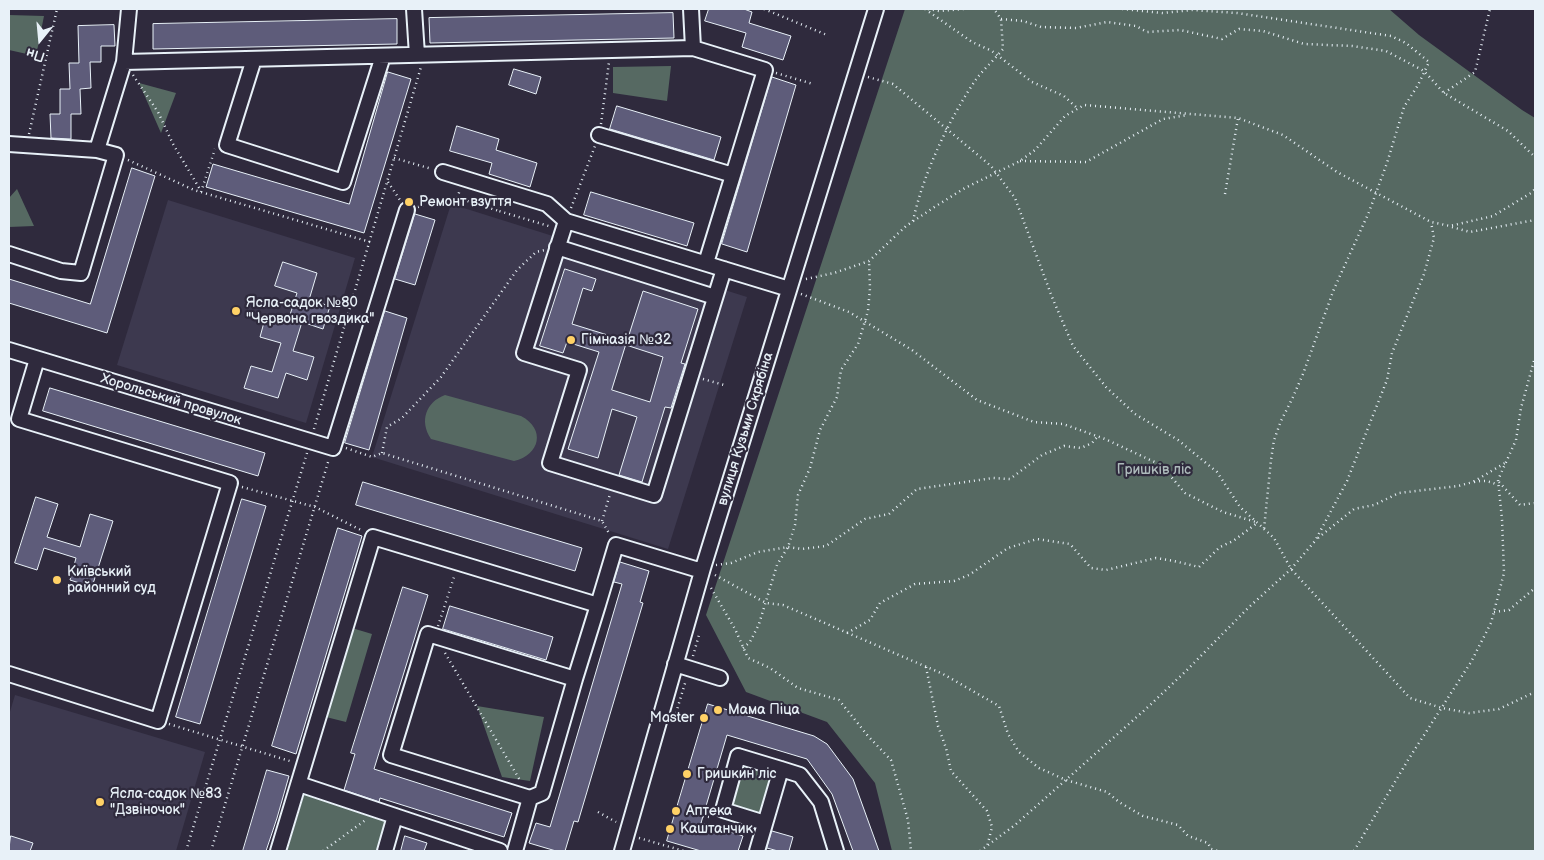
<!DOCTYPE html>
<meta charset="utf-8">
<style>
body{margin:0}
#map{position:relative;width:1544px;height:860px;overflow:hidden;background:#2f2a3d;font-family:"Balsamiq Sans",sans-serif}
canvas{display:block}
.frame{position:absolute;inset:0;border:10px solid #e8f1f8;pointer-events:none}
.north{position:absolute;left:15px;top:15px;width:50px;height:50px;-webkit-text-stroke:4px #2f2a3d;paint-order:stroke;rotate:197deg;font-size:14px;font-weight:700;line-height:20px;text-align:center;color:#e8f1f8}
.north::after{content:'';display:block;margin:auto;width:18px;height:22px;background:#e8f1f8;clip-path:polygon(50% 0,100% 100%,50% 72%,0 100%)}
</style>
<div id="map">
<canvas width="1544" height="860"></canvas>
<div class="frame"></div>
<div class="north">Пн</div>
</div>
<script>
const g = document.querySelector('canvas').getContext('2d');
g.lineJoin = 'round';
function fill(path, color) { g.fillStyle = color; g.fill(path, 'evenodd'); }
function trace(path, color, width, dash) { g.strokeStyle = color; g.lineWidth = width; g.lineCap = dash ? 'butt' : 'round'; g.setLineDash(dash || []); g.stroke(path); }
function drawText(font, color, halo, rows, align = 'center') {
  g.font = font + ' "Balsamiq Sans",sans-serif'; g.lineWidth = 4.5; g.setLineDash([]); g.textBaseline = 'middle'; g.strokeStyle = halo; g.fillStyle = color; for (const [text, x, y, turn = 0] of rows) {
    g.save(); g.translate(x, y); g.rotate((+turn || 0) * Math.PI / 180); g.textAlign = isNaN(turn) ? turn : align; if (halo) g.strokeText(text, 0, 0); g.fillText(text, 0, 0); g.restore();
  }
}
const built = new Path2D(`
 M168 200 355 258 306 423 117 365Z
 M451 204 747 297 668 549 372 457Z
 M15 695 205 752 176 851H9V715Z`);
const green = new Path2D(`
 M905 9H1389L1419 35 1522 110 1535 118V851H892L875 783 827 722 746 692 706 615Z
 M9 15 44 16 36 56 9 50Z
 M671 66 667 101 613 93V67Z
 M139 83 176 93 161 133Z
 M17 189 34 226 9 227V198Z
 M445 395 521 416C546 429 540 455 514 461L431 439C419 421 426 402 445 395Z
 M352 628 372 634 346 722 326 717Z
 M477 706 544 717 530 781 502 777Z
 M739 758 779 770 764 821 724 809Z
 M305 792 387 818 377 851H287Z`);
const building = new Path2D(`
 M709 9H744L752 12 749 23 791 36 783 60 742 47 746 33 705 21Z
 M673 13 674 38 430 43 429 18Z
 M397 19V44L153 49V24Z
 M114 25 115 46H101V62H90L91 88 80 89 81 114H71V139L51 138 50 114H60V89H70L69 63H79L78 26Z
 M514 69 541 77 536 94 509 85Z
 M388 72 411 79 364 233 206 187 213 164 349 204Z
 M772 77 796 85 747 252 722 244Z
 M617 106 721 137 714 160 610 129Z
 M457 126 499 139 496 150 537 163 530 187 489 174 492 163 450 151Z
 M132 168 155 176 107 333 9 303V279L90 304Z
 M591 192 694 223 687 246 584 215Z
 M415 214 435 220 415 285 395 279Z
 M283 262 317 273 309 300 330 306 323 329 302 322 293 351 314 357 307 380 286 373 278 398 244 388 251 366 272 372 281 343 260 337 266 315 288 321 297 293 275 286Z
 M565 269 596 279 592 291 583 288 572 324 627 341 643 291 698 309 681 363 685 364 671 408 665 407 642 482 619 475 637 417 612 409 598 458 568 449 599 352 567 342 563 353 540 346ZM626 345 663 357 650 402 612 390Z
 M385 311 407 318 369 450 345 443Z
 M50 388 265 453 258 476 43 411Z
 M363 482 582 548 575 571 356 505Z
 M36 497 58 504 47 537 80 547 90 514 113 521 92 587 70 580 76 558 44 548 37 570 15 563Z
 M242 499 266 506 200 724 176 717Z
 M338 528 362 536 296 754 272 746Z
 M620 562 649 571 640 602 643 603 578 822 574 821 565 851H556L529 843 536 823 550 827 622 584 614 582Z
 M403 587 428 595 374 769 512 813 504 837 380 798 379 802 344 790 355 754 351 753Z
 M450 606 553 637 546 660 443 629Z
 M708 704 814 736 827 744 853 779 879 851H853L832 794 807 759 727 735 701 823 743 836 738 851H701L667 841Z
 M267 770 289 776 277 818 266 851H243Z
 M772 831 793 837 789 851H778L767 848Z
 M11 836 33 843 30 851H9Z
 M405 836 427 843 424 851H401Z`);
const path = new Path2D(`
 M764 9 827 35
 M925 9 972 42 992 51 1032 82 1064 96 1078 109
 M928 9 939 11 964 9
 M1122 9 1163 13 1192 10 1237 13 1391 36 1406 43 1429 62 1418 85 1404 107 1387 163 1369 212 1334 289 1303 374 1293 397 1281 421 1274 440 1271 460 1264 529
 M1001 19 1023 21 1041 27 1076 28 1107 22 1136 26 1147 32 1180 30 1222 39 1239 29 1263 31 1304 44 1352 46 1386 51 1424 71 1444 93 1508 131 1535 157
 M776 73 813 84
 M133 75 158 112 173 144 201 191
 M868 77 893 84 991 166 1015 198 1052 297 1073 346 1106 387 1135 414 1178 440 1217 472 1240 507 1274 538 1291 569 1410 698 1442 708 1469 713 1499 709 1535 692
 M1444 93 1475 72 1490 9
 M601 124 609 62
 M29 134 57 9
 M394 158 432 169
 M128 160 194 190 370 242
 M1020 161 1086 162 1163 119 1188 115
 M388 182 400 200
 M201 192 215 149
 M1225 194 1238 118
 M458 198 499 211
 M502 202 499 211 552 227
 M418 207 457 198 460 190
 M571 208 595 146
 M913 221C923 174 950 117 977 78 985 68 995 59 1003 49L1001 19 994 9
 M1452 227 1470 232 1535 220
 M806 279 834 273 869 261 906 226 936 206 965 188 1020 161 1035 150 1065 116 1084 105 1238 118 1283 135 1337 172 1431 222 1450 226 1493 216 1531 193 1535 189
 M801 294 849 312 912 350 977 400 1034 422 1063 424 1105 439 1161 465 1185 493 1223 512 1256 522
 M703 379 724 385
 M314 429 421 67
 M346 448 372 457 382 453 602 521 610 535
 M382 453 387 427 402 418 441 377 517 270 536 252 545 250
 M1474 482C1484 480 1489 481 1498 485
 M1499 482 1520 505 1535 503
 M242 487 315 507 363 531
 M602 521 610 494
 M1318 538 1354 509 1374 505 1399 493 1458 486 1473 482 1505 463
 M716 565 731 563 758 552 788 547 802 549 826 546 865 519 889 514 917 489 993 478 1010 479 1042 455 1064 446 1081 448 1092 443 1098 436
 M715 575 766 603 783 605 943 674 999 706 1008 734 1019 752 1039 768 1066 780 1107 792 1119 802 1143 816 1178 825 1188 836 1208 843 1211 849 1218 851
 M711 588 735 629 748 658 770 668 798 688 839 700 868 736 891 760 908 820 911 851
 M1494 612 1509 610 1535 588
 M438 626 455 574
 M847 633 870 620 880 603 915 584 954 581 969 575 1008 548 1037 539 1070 544 1091 568 1106 570 1156 558 1174 561 1199 567 1220 547 1233 541 1257 523
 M743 648 750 642 759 624 777 565 788 547 795 525 798 495 810 468 820 430 837 397 841 370 858 344 868 311 870 288 869 261
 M445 653 521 782
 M693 656 699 635
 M926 667 938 726 946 748 951 771 987 811 992 827 987 847
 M676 713 686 680
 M169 724 293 762
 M598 812 616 822
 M703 816 709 817
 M639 838 684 851
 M186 851 307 453
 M211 851 329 459
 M323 851 367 819
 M980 851 1015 825 1148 707 1187 670 1248 608 1291 569 1315 541 1347 481 1387 380 1392 353 1424 274 1434 238 1431 222
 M1354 851 1408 760 1471 662 1491 623 1504 573 1502 519 1498 480 1516 440 1521 408 1535 357`);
const minor = new Path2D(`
 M129 9 124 62 693 48
 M414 9 417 55
 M691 9 693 48 765 70 733 175
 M254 59 227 145 343 182 383 56
 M599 135 733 175 706 263
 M9 144 97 150
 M443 172 547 204 566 221 789 289
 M566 221 524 353 579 370 550 463 654 495 724 269
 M557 247 715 297
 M9 254 61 271 81 273 116 155 97 150 124 62
 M9 350 333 448 407 210
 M675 664 720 678
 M9 674 158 721 230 483 19 419 37 359
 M299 784 500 851
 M530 798 391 755 428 634 575 679 598 605
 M765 823 723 810 738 756 781 769
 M278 851 373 537 598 605 616 545 702 571
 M385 851 395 816
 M515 851 530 798 542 793 575 679
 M622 851 703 568 876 9
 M757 851 781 769 800 775 821 802 836 851`);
const markers = [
 [409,202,5,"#ffd166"],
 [236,311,5,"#ffd166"],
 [571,340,5,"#ffd166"],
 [57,580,5,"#ffd166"],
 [718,710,5,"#ffd166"],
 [704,718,5,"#ffd166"],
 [687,774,5,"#ffd166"],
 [100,802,5,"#ffd166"],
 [676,811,5,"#ffd166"],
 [670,829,5,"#ffd166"]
];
const poiNames = [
 ["Ремонт взуття",419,202],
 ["Ясла-садок №80",246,303],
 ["\"Червона гвоздика\"",246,319],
 ["Гімназія №32",581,340],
 ["Київський",67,572],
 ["районний суд",67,588],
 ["Мама Піца",728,710],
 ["Master",694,718,"right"],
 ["Гришкин ліс",697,774],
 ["Ясла-садок №83",110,794],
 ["\"Дзвіночок\"",110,810],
 ["Аптека",686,811],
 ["Каштанчик",680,829]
];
const streetNames = [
 ["Хорольський провулок",171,400,17],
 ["вулиця Кузьми Скрябіна",746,429,-73]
];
const parkNames = [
 ["Гришків ліс",1154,470]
];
fill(built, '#3d394f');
fill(green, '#566962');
fill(building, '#5e5c7a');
trace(building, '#e8f1f8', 1);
trace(minor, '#e8f1f8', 18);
trace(path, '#e8f1f8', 2.5, [1, 4]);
trace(minor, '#2f2a3d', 14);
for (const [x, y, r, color] of markers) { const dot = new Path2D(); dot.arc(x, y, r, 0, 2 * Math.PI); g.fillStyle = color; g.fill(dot); trace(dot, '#2f2a3d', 2); }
drawText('14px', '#e8f1f8', '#2f2a3d', poiNames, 'left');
drawText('14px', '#e8f1f8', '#2f2a3d', streetNames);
drawText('14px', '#aebbbc', '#2f2a3d', parkNames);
</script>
